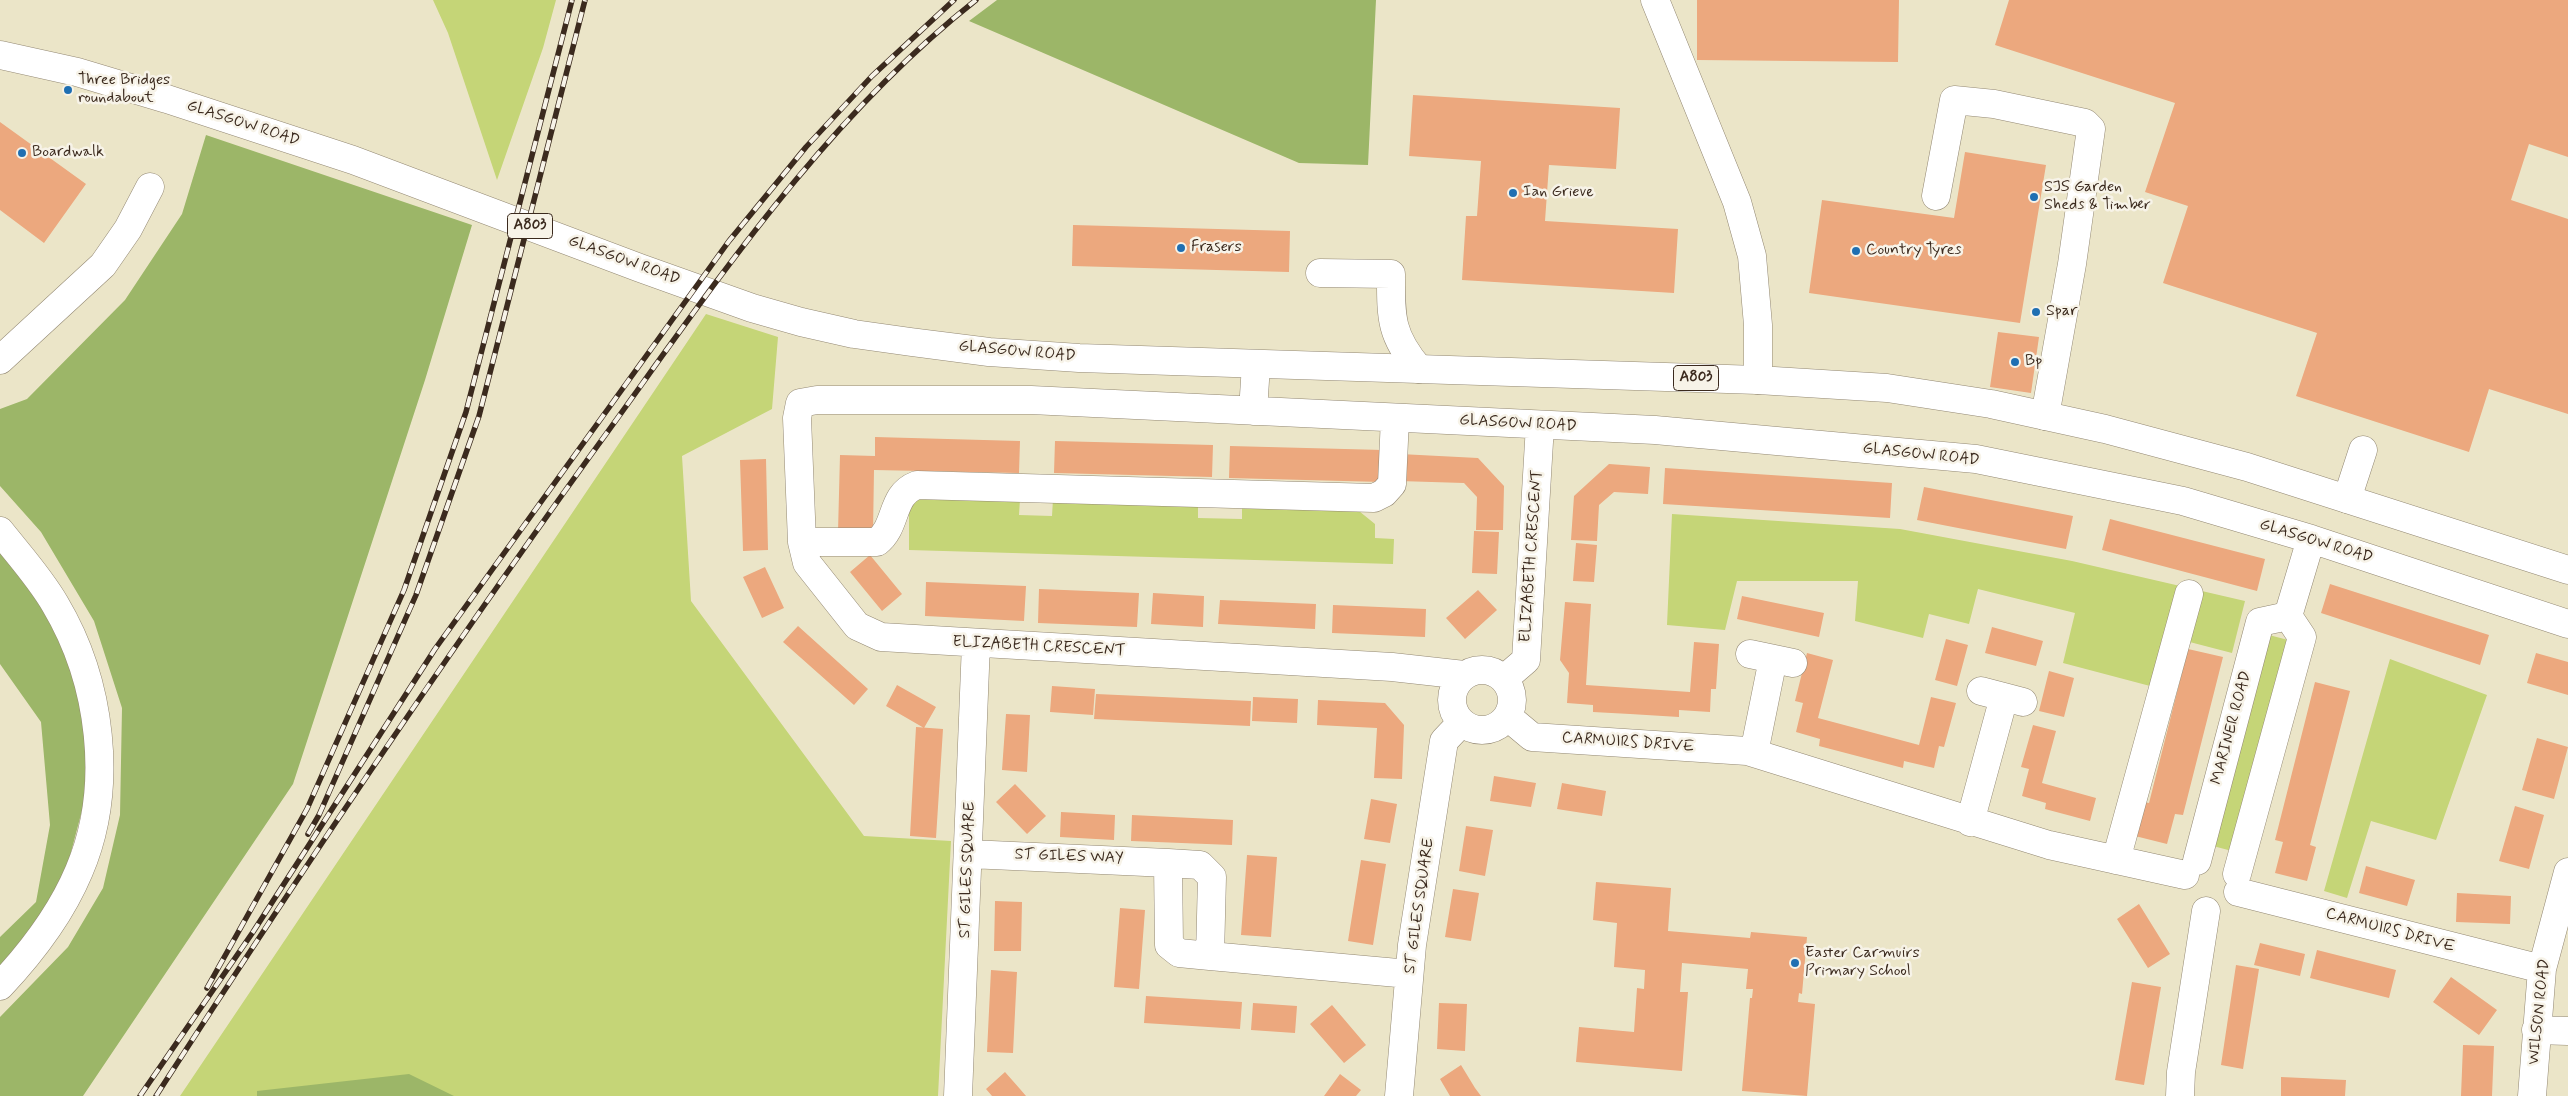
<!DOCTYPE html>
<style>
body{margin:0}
canvas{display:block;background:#ebe5c8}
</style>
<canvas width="2568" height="1096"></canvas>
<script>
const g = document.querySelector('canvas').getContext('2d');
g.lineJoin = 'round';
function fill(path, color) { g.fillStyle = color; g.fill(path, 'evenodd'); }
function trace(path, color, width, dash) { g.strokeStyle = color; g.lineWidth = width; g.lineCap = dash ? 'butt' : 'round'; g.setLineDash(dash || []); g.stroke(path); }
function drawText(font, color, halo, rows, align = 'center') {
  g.font = font + ' Mynerve,sans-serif'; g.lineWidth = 5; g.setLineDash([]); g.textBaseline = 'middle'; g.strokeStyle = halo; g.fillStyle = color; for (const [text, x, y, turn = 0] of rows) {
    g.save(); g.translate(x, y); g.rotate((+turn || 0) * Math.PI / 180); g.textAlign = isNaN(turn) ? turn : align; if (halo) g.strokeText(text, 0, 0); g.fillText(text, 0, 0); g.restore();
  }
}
const green = new Path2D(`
 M433 0H556L543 48 497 180 448 33Z
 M706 314 778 337 772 409 682 456 691 601 864 836 951 841 938 1096H180Z
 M923 496 1020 499 1019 515 1052 516 1053 499 1198 503V518L1242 519V504L1354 507 1375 524V538L1394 539 1393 564 909 550V506Z
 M1672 514 1900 529 2072 561 2245 601 2232 653 2182 640 2169 691 2063 663 2075 613 1978 589 1969 624 1929 614 1923 638 1855 621 1858 581H1737L1725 630 1667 625Z
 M2269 635 2288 640 2232 851 2213 846Z
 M2390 659 2487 695 2436 840 2371 821 2347 898 2324 891Z`);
const forest = new Path2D(`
 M997 0H1376L1368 165 1299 163 969 21Z
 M206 135 472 225 425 380 293 784 83 1096H0V1017L68 947 103 888 120 815 122 708 94 621 41 532 0 486V409L27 399 125 300 182 214Z
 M0 553 55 619 90 725V780L65 875 40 924 0 968V937L36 902 50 825 41 722 0 664Z
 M409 1074 454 1096H257V1091Z`);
const building = new Path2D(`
 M1697 0H1899L1898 62 1697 60Z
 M2009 0H2568V157L2529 144 2511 200 2568 219V414L2489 389 2469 452 2296 396 2317 333 2163 283 2188 206 2145 192 2175 103 1995 45Z
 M1413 95 1620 108 1616 169 1549 165 1545 221 1678 229 1674 293 1462 280 1466 216H1477L1481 161 1409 156Z
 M0 122 86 184 44 243 0 210Z
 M1965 152 2046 165 2020 323 1809 293 1822 200 1954 218Z
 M1073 225 1290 231 1289 272 1072 266Z
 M1998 332 2039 337 2031 393 1990 387Z
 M875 437 1020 441 1019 473 874 470 873 533 838 532 840 455 875 456Z
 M1055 441 1213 445 1212 477 1054 473Z
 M1230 446 1383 450 1382 482 1229 478Z
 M1400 454 1478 458 1504 486 1503 530H1476L1477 497 1464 483 1399 481Z
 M766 459 768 550 743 551 740 460Z
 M1609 464 1650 467 1648 494 1614 492 1599 505 1597 541 1571 540 1574 496Z
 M1665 468 1892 483 1890 518 1663 504Z
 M1924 487 2073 516 2066 549 1917 520Z
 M2110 519 2265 559 2257 591 2102 550Z
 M1474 531 1499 532 1497 574 1472 573Z
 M1576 543 1597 545 1594 582 1573 581Z
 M870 555 902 594 882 611 850 572Z
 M765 567 784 608 762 618 743 577Z
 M926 582 1026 586 1024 621 925 616Z
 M2330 584 2489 635 2480 665 2321 613Z
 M1039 589 1139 593 1137 627 1038 623Z
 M1478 590 1497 610 1465 639 1446 618Z
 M1153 593 1204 596 1203 627 1151 624Z
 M1742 596 1824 613 1819 637 1737 619Z
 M1220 600 1316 604 1315 629 1218 624Z
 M1565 602 1591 604 1586 685 1690 692 1694 642 1719 644 1716 689H1711L1710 712 1679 710V717L1630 714 1593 712V705L1567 703 1569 673 1560 660Z
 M1333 605 1426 609 1425 637 1332 633Z
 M798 626 868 689 854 705 783 642Z
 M1992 627 2043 641 2036 666 1985 653Z
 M1946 639 1968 645 1957 686 1935 680Z
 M2188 649 2223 657 2183 815 2175 814 2167 844 2135 836 2144 802 2149 803Z
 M1807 653 1833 660 1818 718 1919 745 1931 697 1956 703 1944 747 1939 746 1934 768 1904 761 1903 768 1819 746 1820 739 1796 732 1803 703 1795 701Z
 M2536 653 2568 662V695L2527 683Z
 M2049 671 2074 678 2064 717 2039 711Z
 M2315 682 2350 691 2310 845 2316 847 2307 881 2275 873 2283 842 2275 840Z
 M897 685 936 707 924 728 886 706Z
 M1052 686 1095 689 1093 715 1050 712Z
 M1096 694 1251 701 1250 726 1094 719Z
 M1253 697 1298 699 1297 723 1252 721Z
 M1318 700 1385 703 1404 725 1402 779 1374 778 1377 728 1317 725Z
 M1006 714 1030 715 1027 772 1002 770Z
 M2033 725 2056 731 2042 783 2096 798 2090 821 2045 809 2046 803 2022 796 2029 769 2021 767Z
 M916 727 943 729 936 838 910 836Z
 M2537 738 2568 747 2554 799 2522 790Z
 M1494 776 1536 783 1531 807 1490 801Z
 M1562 783 1606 791 1602 816 1557 809Z
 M1015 784 1046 816 1027 834 996 802Z
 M1371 799 1397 804 1390 843 1364 839Z
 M2515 806 2544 815 2529 869 2499 861Z
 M1061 812 1115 815 1114 840 1060 837Z
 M1132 815 1233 820 1232 845 1131 841Z
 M1466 826 1493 830 1485 876 1459 871Z
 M1247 855 1277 857 1271 937 1241 935Z
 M1361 860 1386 864 1373 945 1348 941Z
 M2366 866 2415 880 2407 906 2359 893Z
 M1596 882 1671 888 1668 931 1750 938 1751 932 1807 937 1802 994 1799 993 1798 1002 1815 1004 1807 1096 1742 1091 1750 998H1752L1753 989H1746L1748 969 1682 963 1680 992H1688L1682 1071 1576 1062 1579 1027 1634 1032 1637 988 1644 989 1645 970 1614 967 1617 923 1593 920Z
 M1453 889 1479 893 1471 941 1445 937Z
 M2457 893 2511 896 2510 924 2456 922Z
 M995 901 1022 902 1021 951H994Z
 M2139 904 2170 954 2148 968 2117 919Z
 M1120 908 1145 910 1139 989 1114 987Z
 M2260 943 2305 954 2300 976 2254 965Z
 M2317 950 2396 970 2389 998 2310 978Z
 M2236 965 2259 969 2243 1069 2221 1065Z
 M991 970 1017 972 1013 1053 987 1052Z
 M2451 977 2497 1010 2479 1035 2433 1002Z
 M2132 982 2161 987 2144 1085 2115 1080Z
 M1146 996 1242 1002 1240 1029 1144 1023Z
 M1253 1003 1297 1006 1295 1033 1251 1030Z
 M1439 1003 1467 1004 1465 1051 1437 1049Z
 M1332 1005 1366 1045 1344 1063 1310 1024Z
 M2463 1045 2494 1046 2492 1096H2461Z
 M1461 1065 1475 1088 1481 1096H1450L1440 1079Z
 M1005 1072 1020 1089 1026 1096H992L986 1089Z
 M1340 1074 1361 1090 1356 1096H1324Z
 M2281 1077 2346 1080 2345 1096H2281Z`);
const minor = new Path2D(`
 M1655 0 1737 202 1752 256 1758 325V380
 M1936 196 1954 100 1994 104 2085 123 2091 129 2072 264 2045 416
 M1320 273 1391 274C1391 317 1390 335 1419 369
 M0 360 103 265 128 229 150 187
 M1253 411 1256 365
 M2347 499 2363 450
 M0 531C19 555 40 578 55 604 101 681 115 787 79 871 61 914 32 952 0 986
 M802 542H877C898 526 890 495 917 485L1374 498 1384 493 1392 484 1395 418
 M2288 616 2311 539
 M1750 654 1793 663
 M1452 700a30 30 0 1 1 60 0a30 30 0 1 1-60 0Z
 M1464 675 1392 667 881 637 857 626 807 563 802 542 797 418 800 403 817 400H1031L1655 430 1976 459 2183 501 2311 539 2568 624
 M1504 679 1526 660 1540 425
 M1981 691 2023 702
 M1508 717 1532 737 1747 751 2049 845 2185 875
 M1754 753 1773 659
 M1970 822 2004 697
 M969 854 1168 863
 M2116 860 2189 594
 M2197 861 2260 622 2288 616
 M1168 863 1200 865 1212 877 1210 956 1179 953 1169 945Z
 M2237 874 2302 637 2288 616
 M2238 892 2542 969
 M1210 956 1409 974
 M2536 1030 2568 1031
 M958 1096 976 643
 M1399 1096 1412 945 1444 741 1461 723
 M2180 1096 2181 1072 2206 911
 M2532 1096 2542 969 2568 872`);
const major = new Path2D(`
 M0 55 77 72 167 99 353 160 640 268 752 308 801 322 854 334 911 342 989 352 1079 358 1758 380 1887 388 1991 404 2105 429 2247 467 2568 570`);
const rail = new Path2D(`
 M308 834 319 815 416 595 479 416 585 0
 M207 988 307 809 404 590 466 412 572 0
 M140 1096 253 932 435 649 729 241 806 147 872 76 954 0
 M156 1096C303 868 454 643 614 423 722 273 829 116 976 0`);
const markers = [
 [68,90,5,"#1f6fb2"],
 [22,153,5,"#1f6fb2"],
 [1513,193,5,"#1f6fb2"],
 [2034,197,5,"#1f6fb2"],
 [1181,248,5,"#1f6fb2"],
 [1856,251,5,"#1f6fb2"],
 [2036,312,5,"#1f6fb2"],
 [2015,362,5,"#1f6fb2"],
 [1795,963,5,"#1f6fb2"]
];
const shields = [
 [530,226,45],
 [1696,378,45]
];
const shieldNames = [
 ["A803",530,226],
 ["A803",1696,378]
];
const poiNames = [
 ["Three Bridges",78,81],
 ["roundabout",78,99],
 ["Boardwalk",32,153],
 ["SJS Garden",2044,188],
 ["Sheds & Timber",2044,206],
 ["Ian Grieve",1523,193],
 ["Frasers",1191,248],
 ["Country Tyres",1866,251],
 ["Spar",2046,312],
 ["Bp",2025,362],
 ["Easter Carmuirs",1805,954],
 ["Primary School",1805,972]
];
const streetNames = [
 ["GLASGOW ROAD",243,124,18],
 ["GLASGOW ROAD",624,261,20],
 ["GLASGOW ROAD",1017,352,5],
 ["GLASGOW ROAD",1518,424,3],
 ["GLASGOW ROAD",1921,455,6],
 ["GLASGOW ROAD",2316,542,17],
 ["ELIZABETH CRESCENT",1532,556,-86],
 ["ELIZABETH CRESCENT",1039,647,3],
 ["MARINER ROAD",2232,728,-75],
 ["CARMUIRS DRIVE",1628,743,4],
 ["ST GILES WAY",1069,857,2],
 ["ST GILES SQUARE",968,870,-88],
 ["ST GILES SQUARE",1420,906,-82],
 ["CARMUIRS DRIVE",2390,931,15],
 ["WILSON ROAD",2540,1012,-84]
];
fill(green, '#c5d577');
fill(forest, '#9cb668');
fill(building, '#eca87e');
trace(minor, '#938873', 29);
trace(major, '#938873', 29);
trace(minor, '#fff', 28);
trace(major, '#fff', 28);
trace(rail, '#3b2a1e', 5.5);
trace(rail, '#f7f3e8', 4, [11]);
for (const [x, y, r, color] of markers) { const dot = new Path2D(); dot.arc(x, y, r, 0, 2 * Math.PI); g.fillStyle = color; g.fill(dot); trace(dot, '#f7f3e8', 2); }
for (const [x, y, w] of shields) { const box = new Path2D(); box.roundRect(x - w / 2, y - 12.5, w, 25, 4); g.fillStyle = '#f7f3e8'; g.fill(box); trace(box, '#3b2a1e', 1); }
drawText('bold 15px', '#3b2a1e', null, shieldNames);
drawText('16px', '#3b2a1e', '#f7f3e8', poiNames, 'left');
drawText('16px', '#3b2a1e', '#f7f3e8', streetNames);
</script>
